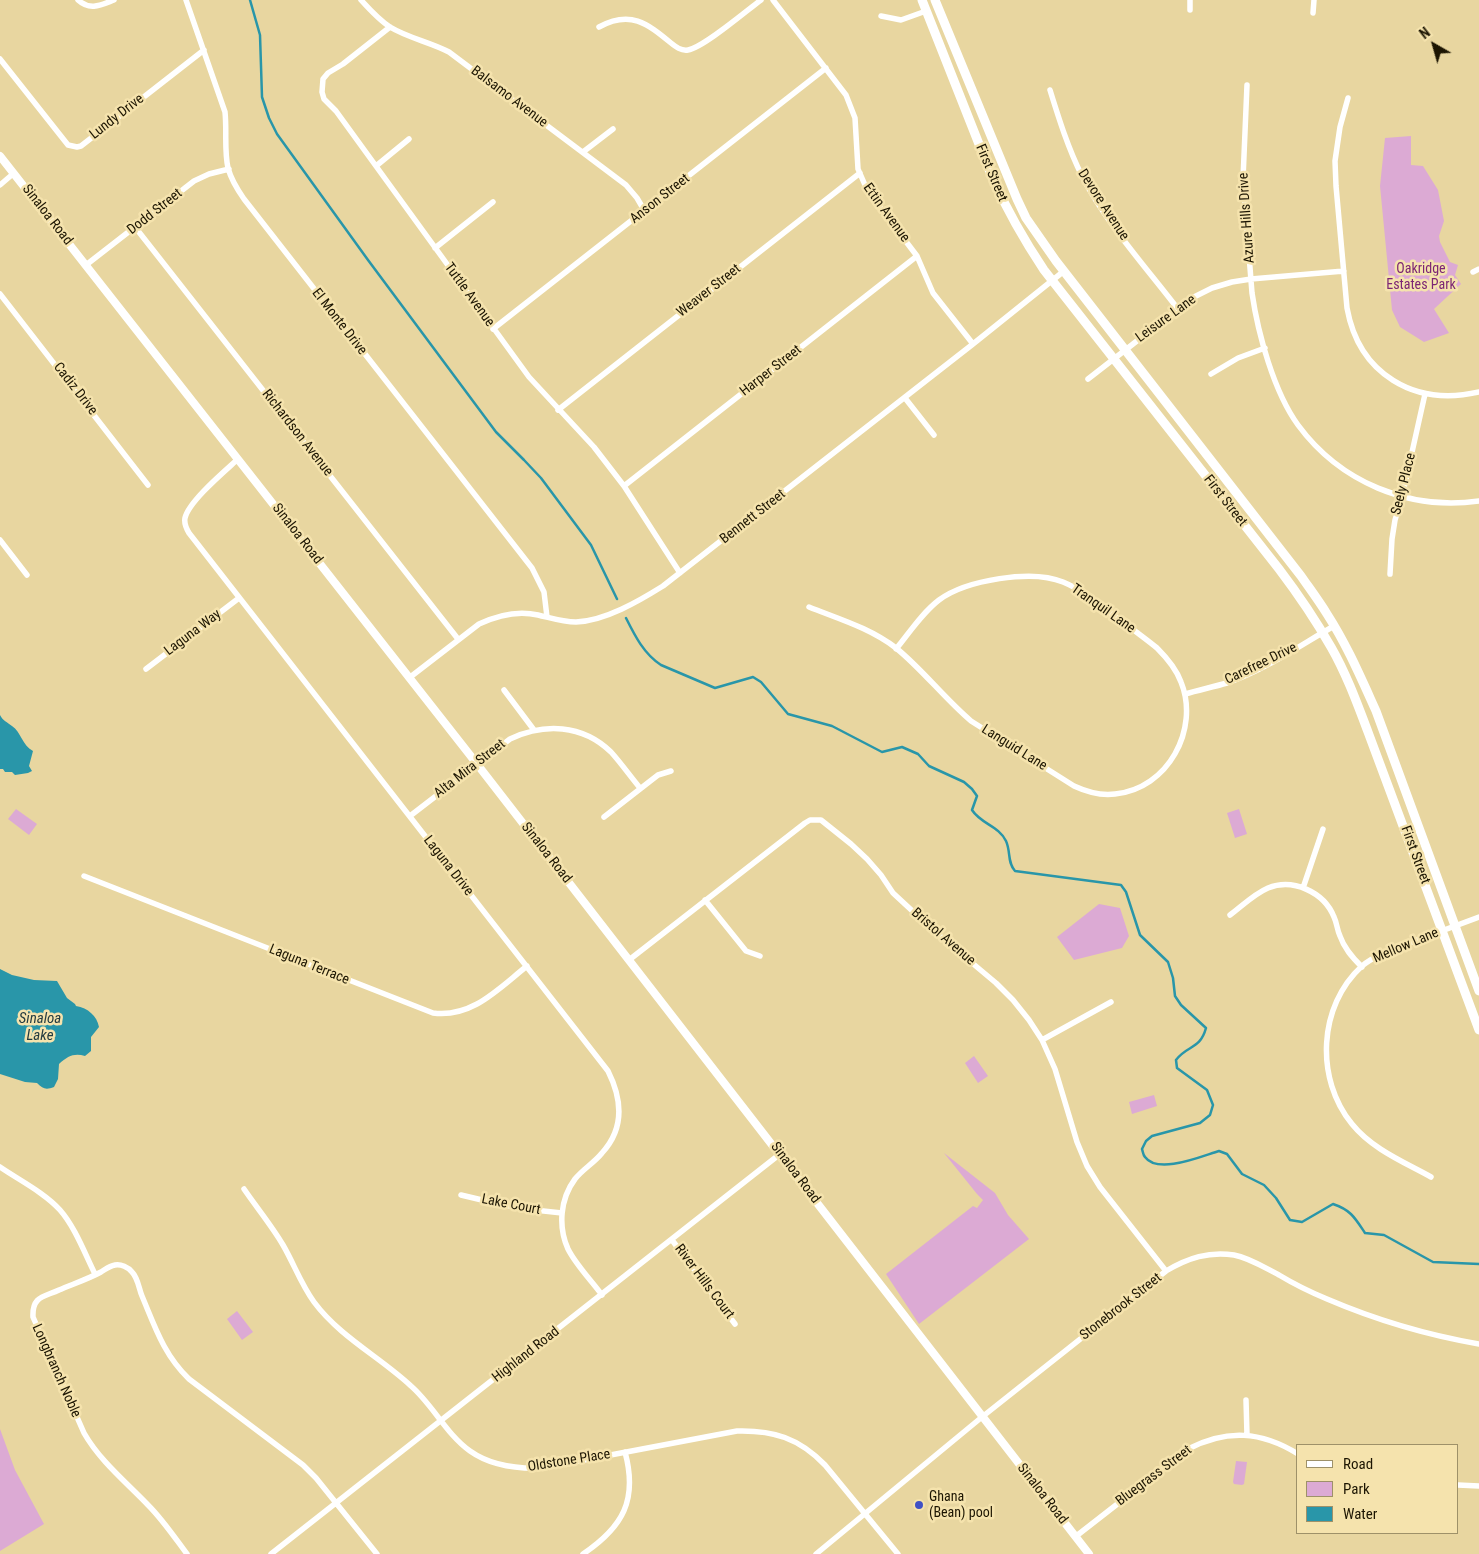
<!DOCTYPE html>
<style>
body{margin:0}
#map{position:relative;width:1479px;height:1554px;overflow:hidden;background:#e8d6a0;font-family:"Roboto Condensed",sans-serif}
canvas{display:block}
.legend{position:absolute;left:1296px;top:1444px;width:162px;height:90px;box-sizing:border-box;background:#f5e3ad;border:1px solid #9e9169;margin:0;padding:6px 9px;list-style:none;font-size:15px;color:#1c1502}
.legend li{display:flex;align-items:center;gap:10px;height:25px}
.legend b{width:25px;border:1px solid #9e9169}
.north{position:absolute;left:1409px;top:20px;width:50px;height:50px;-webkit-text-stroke:4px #f5e3ad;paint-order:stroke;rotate:322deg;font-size:14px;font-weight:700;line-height:20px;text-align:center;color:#1c1502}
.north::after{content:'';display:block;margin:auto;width:18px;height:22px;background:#1c1502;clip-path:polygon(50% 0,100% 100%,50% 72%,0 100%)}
</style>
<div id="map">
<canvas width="1479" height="1554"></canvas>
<ul class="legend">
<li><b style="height:6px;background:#fff"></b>Road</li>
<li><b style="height:14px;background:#dcaad4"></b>Park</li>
<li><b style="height:14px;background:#2996a9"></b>Water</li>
</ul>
<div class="north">N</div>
</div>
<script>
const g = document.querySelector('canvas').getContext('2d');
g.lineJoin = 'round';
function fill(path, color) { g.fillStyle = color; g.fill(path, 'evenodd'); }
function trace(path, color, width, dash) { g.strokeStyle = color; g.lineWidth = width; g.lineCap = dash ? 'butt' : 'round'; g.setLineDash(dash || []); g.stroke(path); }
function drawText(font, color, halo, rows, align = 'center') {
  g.font = font + ' "Roboto Condensed",sans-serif'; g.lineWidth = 5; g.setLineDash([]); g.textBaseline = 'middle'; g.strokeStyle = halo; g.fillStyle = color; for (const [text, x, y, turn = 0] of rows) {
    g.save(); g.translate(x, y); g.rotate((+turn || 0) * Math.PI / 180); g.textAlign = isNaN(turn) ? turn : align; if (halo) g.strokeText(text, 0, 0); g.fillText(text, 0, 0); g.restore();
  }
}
const green = new Path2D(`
 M1411 136V165L1423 166 1438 190 1444 221 1439 236 1440 242 1450 262 1458 265 1455 275 1461 284 1434 309 1449 333 1424 342 1400 327 1392 310 1380 186 1385 138Z
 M16 809 37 824 29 835 8 819Z
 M1239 809 1247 834 1235 838 1227 813Z
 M1099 904 1120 908 1129 936 1122 948 1074 960 1057 937Z
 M974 1056 988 1076 978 1083 965 1063Z
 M1154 1095 1157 1106 1132 1114 1129 1102Z
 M944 1153 995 1193 1008 1215 1029 1239 919 1324 886 1274 973 1206 977 1208 983 1200 977 1194Z
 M237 1311 253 1332 242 1340 227 1319Z
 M0 1429 15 1470 44 1524 0 1551Z
 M1236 1461 1247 1462 1244 1484 1242 1485 1234 1484 1233 1482Z`);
const water = new Path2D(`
 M0 715C3 721 7 722 12 726 21 732 22 745 33 751L29 766 32 771 28 773 15 775 12 772H5L3 769H0Z
 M0 969 12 975 34 980 57 981 67 998 75 1004 76 1006C88 1008 97 1016 99 1027L91 1037V1051L85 1056C74 1053 68 1056 59 1064L58 1079 54 1087C46 1090 43 1089 37 1083L25 1082 0 1074Z`);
const stream = new Path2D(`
 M250 0 260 35 262 97 269 118 277 134 368 260 496 432 524 460 541 478 591 545 617 599
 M626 618C635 636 644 654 661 665L715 688 753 677 761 682 788 714 832 726 882 752 902 747 918 754 929 766 964 782 972 789 977 796 972 810C981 824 999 826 1006 841 1011 852 1007 862 1015 871L1121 885 1126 892 1140 935 1168 962 1173 978 1175 996 1181 1005 1206 1028C1200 1050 1187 1045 1176 1060L1177 1068 1207 1090 1213 1105 1210 1115 1200 1123 1152 1136 1146 1141 1142 1149C1143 1152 1143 1155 1145 1157 1158 1175 1202 1156 1219 1151L1227 1154 1242 1174 1264 1185 1276 1198 1290 1220 1302 1222 1333 1204C1351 1210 1355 1218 1365 1233L1384 1235 1433 1262 1479 1264`);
const minor = new Path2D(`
 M78 0C90 11 101 5 114 0
 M186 0 225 112C227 131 224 150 228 168 231 179 237 189 244 199L532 568 544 592 547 617
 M361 0C370 10 379 20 390 27 408 38 430 42 449 52L626 185 637 198 644 210
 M773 0 846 95 855 118 858 169 865 185 872 197 917 256 933 293 973 344
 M1190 10V0
 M1313 13 1314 0
 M881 16 901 20 926 11
 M390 27 343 64 328 73 323 79 322 92 324 99 336 111 529 377 594 447 624 486 680 573
 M599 27C630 10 647 23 671 43 676 47 681 51 688 50 703 48 746 11 761 0
 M0 59 68 145 77 147 81 146 204 50
 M1247 85 1243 179 1252 293C1258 334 1274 392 1298 425 1340 482 1409 511 1479 501
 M1050 90C1059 119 1068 148 1082 176 1106 223 1145 266 1178 309
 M1348 98 1340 127 1335 161 1336 186 1347 308C1359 374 1414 407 1479 392
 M583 152 613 129
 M376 166 409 139
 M0 185 14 173
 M135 227 458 639
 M435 248 493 202
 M86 265 194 181 209 174 229 169
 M1473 272 1479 269
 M0 294 148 485
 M493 329 826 68
 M1211 374 1238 358 1265 348
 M1088 379 1178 309 1194 297 1212 288 1232 282 1251 279 1344 271
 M905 398 934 435
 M558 410 860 173
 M238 459C225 471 189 501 185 518 184 523 186 528 189 533L608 1071C622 1099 625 1128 602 1153 594 1163 583 1169 575 1179 560 1199 558 1227 568 1249 576 1265 591 1280 602 1295
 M624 486 917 256
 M0 540 27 575
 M1390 574 1392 539 1395 520 1402 497 1425 394
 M809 607C839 619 870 628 896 648 923 670 944 698 971 721L1074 786C1087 792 1100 796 1115 794 1168 789 1200 729 1181 682 1176 668 1167 658 1157 648 1141 635 1124 623 1108 611 1094 600 1080 589 1063 582 1032 569 966 580 939 600 922 613 910 632 896 649
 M146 669 239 598
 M409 678 479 624C498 615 517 610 538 615 551 618 563 622 576 622 605 621 639 601 663 586L973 344 1064 271
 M504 690 534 730
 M1185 694C1199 690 1213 687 1227 683 1265 670 1299 646 1334 626
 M410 816 510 739C544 723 582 724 611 752 621 763 630 776 640 788
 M604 817 658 775 671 771
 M84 876 433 1013C472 1018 498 989 527 966
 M1303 888 1323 829
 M705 900 746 951 760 956
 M1230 915C1242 906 1254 894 1268 888 1293 878 1324 892 1334 917 1337 923 1337 930 1340 936 1344 948 1352 957 1362 967
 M629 960 805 823 810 820H821L851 844 867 859 881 875 893 893 934 931 996 983 1013 1000 1029 1020 1042 1040 1055 1069 1077 1142 1087 1166 1100 1187 1166 1271
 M1042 1040 1111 1002
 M0 1167C19 1180 45 1193 60 1210 75 1227 85 1254 95 1274
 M1431 1177C1404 1162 1372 1149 1352 1124 1315 1079 1318 1006 1362 966 1369 960 1377 956 1385 952L1479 917
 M244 1189C257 1208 272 1226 283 1245 294 1264 301 1284 314 1302 340 1337 380 1357 411 1386 433 1405 446 1434 470 1451 491 1466 516 1469 542 1468L737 1431C773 1430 799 1438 825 1465L898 1554
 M461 1195C496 1204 526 1210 562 1213
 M672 1240 735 1324
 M1246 1400 1247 1435
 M1458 1485 1479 1486
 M1075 1537 1188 1449C1227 1429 1261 1431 1298 1454
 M187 1554C175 1538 163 1520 148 1505 126 1482 100 1461 84 1433L33 1317C32 1296 44 1297 59 1290 73 1284 88 1279 101 1272 106 1269 109 1266 115 1265 121 1264 128 1267 132 1272 138 1278 139 1289 142 1296 155 1327 164 1355 189 1379L303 1465 316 1478 377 1554
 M271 1554 780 1154
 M583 1554C623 1527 638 1500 625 1452
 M816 1554 982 1417 1166 1271C1188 1258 1209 1251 1234 1255 1250 1258 1265 1268 1279 1275 1294 1284 1310 1292 1327 1299 1376 1320 1427 1335 1479 1344`);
const tertiary = new Path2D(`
 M0 156 477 764 1089 1554`);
const secondary = new Path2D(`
 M922 0 992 177C1007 210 1024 240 1044 270L1279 569C1298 594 1315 619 1331 647 1346 673 1357 703 1368 732L1479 1030
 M935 0 1017 199 1026 218 1056 261 1301 576C1310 589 1319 601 1327 614 1347 645 1361 678 1376 711L1479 991`);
const markers = [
 [919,1505,5,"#4051c5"]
];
const streetNames = [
 ["Balsamo Avenue",509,97,37],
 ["Lundy Drive",117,117,-38],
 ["First Street",991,173,67],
 ["Anson Street",660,199,-38],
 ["Devore Avenue",1103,205,57],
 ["Dodd Street",155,212,-38],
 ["Ettin Avenue",886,213,54],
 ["Sinaloa Road",47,215,52],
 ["Azure Hills Drive",1247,218,-94],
 ["Weaver Street",709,291,-38],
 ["Tuttle Avenue",469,295,54],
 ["Leisure Lane",1166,319,-36],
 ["El Monte Drive",339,322,52],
 ["Harper Street",771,371,-38],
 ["Cadiz Drive",75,389,52],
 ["Richardson Avenue",297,433,52],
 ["Seely Place",1404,484,-76],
 ["First Street",1225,501,52],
 ["Bennett Street",753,517,-38],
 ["Sinaloa Road",297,534,52],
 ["Tranquil Lane",1103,609,35],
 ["Laguna Way",193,633,-37],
 ["Carefree Drive",1261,664,-26],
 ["Languid Lane",1014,748,32],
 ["Alta Mira Street",470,769,-38],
 ["Sinaloa Road",546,853,52],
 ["First Street",1415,855,70],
 ["Laguna Drive",448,866,52],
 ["Bristol Avenue",943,937,41],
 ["Mellow Lane",1406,946,-23],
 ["Laguna Terrace",309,965,22],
 ["Sinaloa Road",795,1173,53],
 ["Lake Court",511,1205,11],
 ["River Hills Court",704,1282,53],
 ["Stonebrook Street",1121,1307,-38],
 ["Highland Road",526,1355,-38],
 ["Longbranch Noble",56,1371,66],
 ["Oldstone Place",569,1461,-9],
 ["Bluegrass Street",1154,1476,-37],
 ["Sinaloa Road",1042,1494,52]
];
const parkNames = [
 ["Oakridge",1421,269],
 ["Estates Park",1421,285]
];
const poiNames = [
 ["Ghana",929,1497],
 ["(Bean) pool",929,1513]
];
const waterNames = [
 ["Sinaloa",40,1019],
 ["Lake",40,1036]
];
fill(green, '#dcaad4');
fill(water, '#2996a9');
trace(stream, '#2996a9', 2.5);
trace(minor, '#fff', 5.5);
trace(tertiary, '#fff', 8);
trace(secondary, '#fff', 9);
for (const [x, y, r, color] of markers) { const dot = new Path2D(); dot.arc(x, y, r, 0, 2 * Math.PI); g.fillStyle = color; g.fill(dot); trace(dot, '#f5e3ad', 2); }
drawText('14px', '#1c1502', '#f5e3ad', streetNames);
drawText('14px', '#7c2574', '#f5e3ad', parkNames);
drawText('14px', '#1c1502', '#f5e3ad', poiNames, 'left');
drawText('italic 15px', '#243b40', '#f5e3ad', waterNames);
</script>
